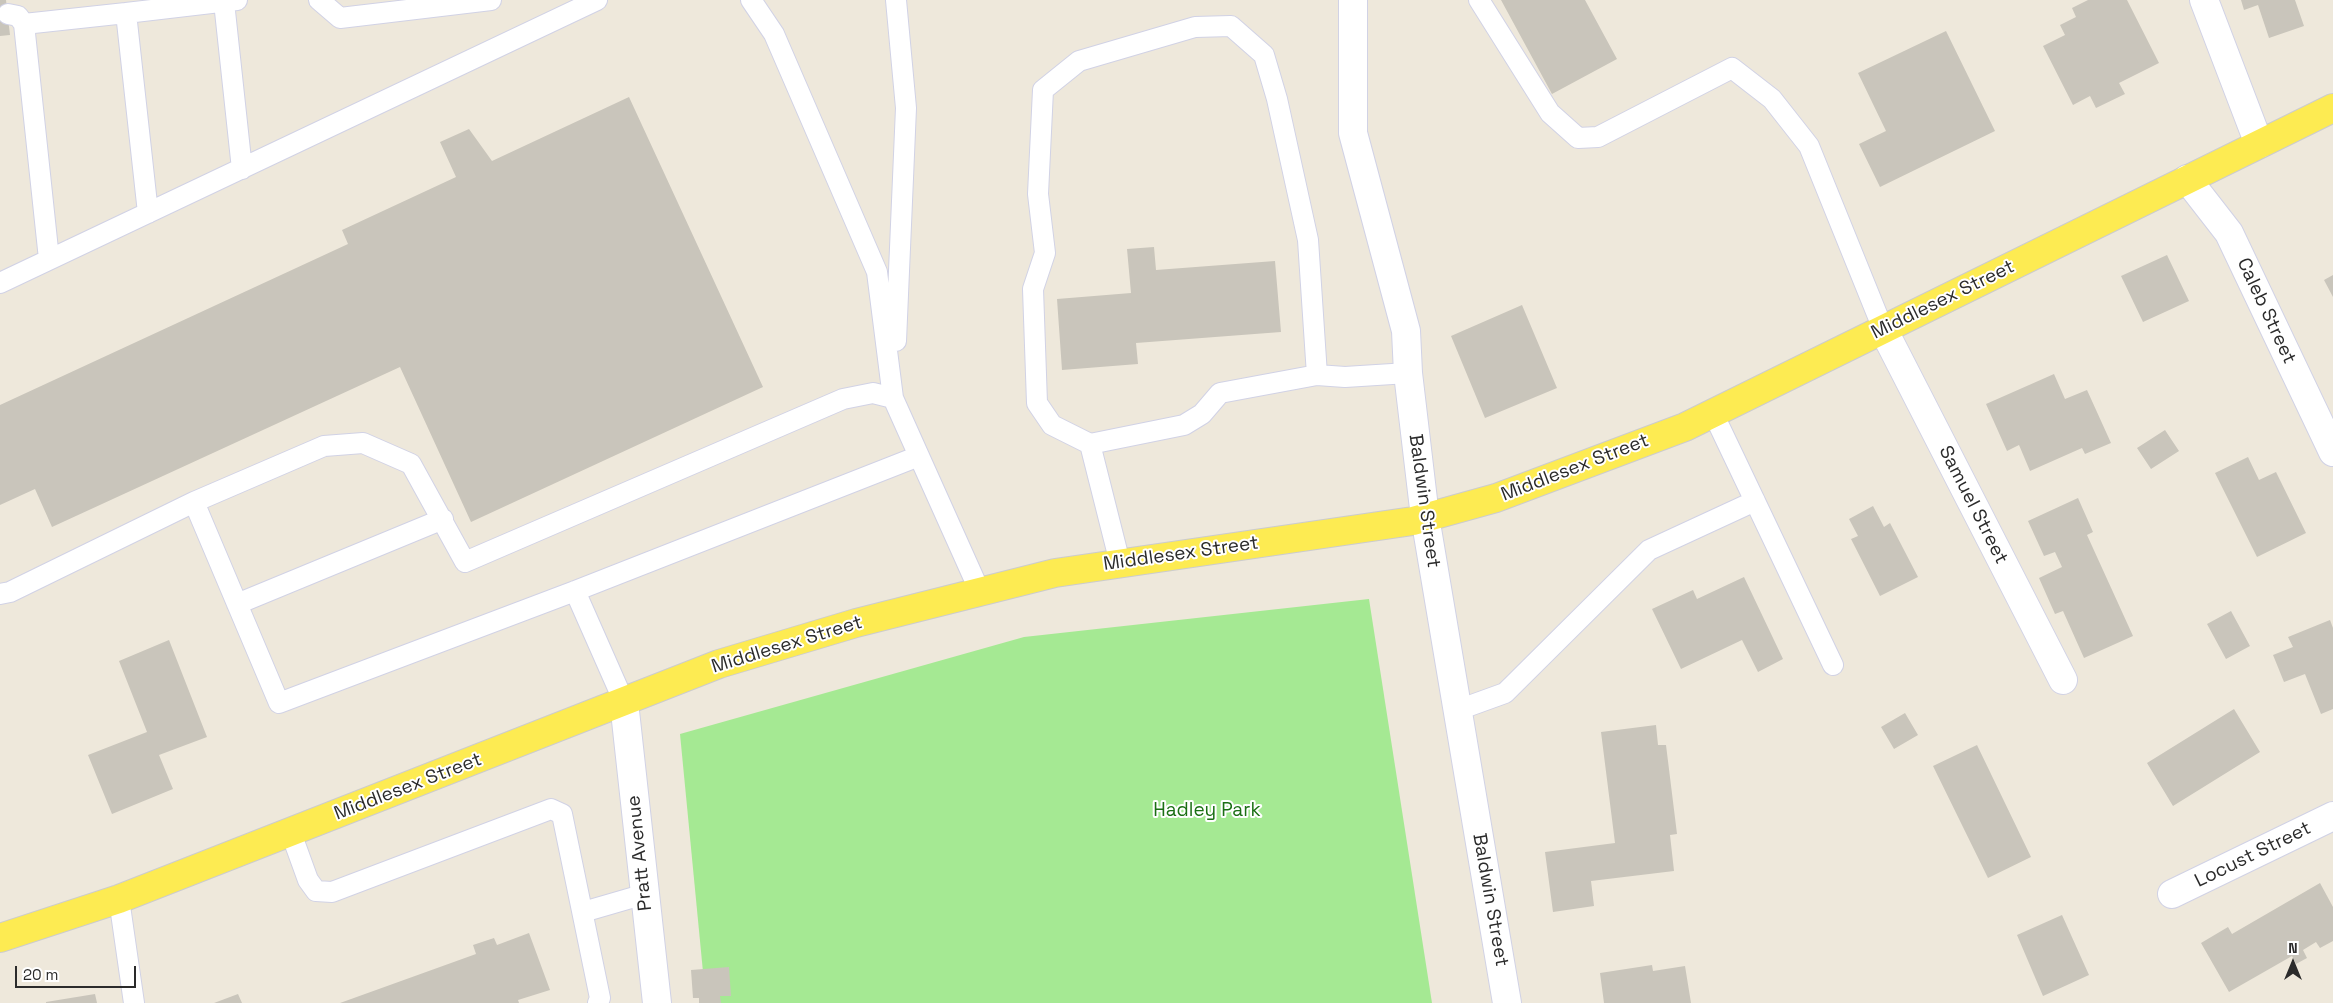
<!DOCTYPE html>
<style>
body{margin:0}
#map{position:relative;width:2333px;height:1003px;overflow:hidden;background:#eee8db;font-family:"Space Grotesk",sans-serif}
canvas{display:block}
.north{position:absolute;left:2268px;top:938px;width:50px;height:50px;-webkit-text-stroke:4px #fff;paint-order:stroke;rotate:0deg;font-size:14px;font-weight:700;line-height:20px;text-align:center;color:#2b2b2b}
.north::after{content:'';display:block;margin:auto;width:18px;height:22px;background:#2b2b2b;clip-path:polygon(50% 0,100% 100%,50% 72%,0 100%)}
.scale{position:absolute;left:15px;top:966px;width:121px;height:22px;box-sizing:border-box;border:2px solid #2b2b2b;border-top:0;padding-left:6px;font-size:15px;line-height:18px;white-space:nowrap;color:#2b2b2b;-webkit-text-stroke:4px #fff;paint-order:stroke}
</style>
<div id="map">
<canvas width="2333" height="1003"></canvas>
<div class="north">N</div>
<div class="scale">20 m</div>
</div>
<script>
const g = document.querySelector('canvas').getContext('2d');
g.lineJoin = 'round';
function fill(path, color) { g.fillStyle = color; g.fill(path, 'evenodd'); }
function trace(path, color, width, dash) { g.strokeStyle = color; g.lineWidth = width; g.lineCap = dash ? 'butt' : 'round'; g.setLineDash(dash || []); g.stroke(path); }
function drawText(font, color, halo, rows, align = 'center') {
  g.font = font + ' "Space Grotesk",sans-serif'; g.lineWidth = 4; g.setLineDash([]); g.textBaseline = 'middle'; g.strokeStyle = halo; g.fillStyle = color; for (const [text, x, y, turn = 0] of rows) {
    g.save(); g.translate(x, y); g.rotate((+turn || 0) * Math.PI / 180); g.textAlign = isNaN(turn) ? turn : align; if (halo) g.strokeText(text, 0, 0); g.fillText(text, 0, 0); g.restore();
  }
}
const green = new Path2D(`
 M1369 599 1432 1003H706L680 734 1024 637Z`);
const building = new Path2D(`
 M0 0H6L10 35 0 36Z
 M1501 0H1585L1617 59 1552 94Z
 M2088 0H2127L2159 63 2119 83 2125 94 2096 108 2090 96 2073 105 2043 46 2065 35 2060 25 2076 17 2072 8Z
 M2241 0H2295L2304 26 2269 38 2258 5 2244 10Z
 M1946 31 1995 131 1880 187 1859 144 1886 131 1858 73Z
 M629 97 763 387 471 522 400 367 52 527 35 489 0 505V405L348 244 342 230 456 177 440 142 469 129 492 161Z
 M1154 247 1156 270 1275 261 1281 332 1136 343 1138 364 1062 370 1057 299 1131 293 1127 249Z
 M2167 255 2189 301 2143 322 2121 276Z
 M2333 275V297L2324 280Z
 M1522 305 1557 388 1485 418 1451 336Z
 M2054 374 2065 399 2087 390 2111 443 2085 454 2082 448 2030 471 2019 445 2007 451 1986 404Z
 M2165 430 2179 451 2151 469 2137 448Z
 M2248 457 2259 480 2276 472 2306 533 2257 557 2215 473Z
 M2078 498 2093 532 2087 535 2133 636 2084 658 2063 611 2055 614 2039 578 2062 567 2055 552 2044 556 2028 521Z
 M1873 506 1884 527 1890 523 1918 577 1880 596 1851 539 1858 536 1849 519Z
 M1744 577 1783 659 1758 672 1742 640 1681 669 1652 609 1693 590 1697 599Z
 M2231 611 2250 646 2226 659 2207 624Z
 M2330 620 2333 628V709L2321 714 2305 674 2284 682 2273 655 2293 647 2288 637Z
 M169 640 207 737 159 755 173 789 112 814 88 755 147 732 119 661Z
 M2234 709 2260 752 2173 806 2147 763Z
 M1905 713 1918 735 1894 749 1881 727Z
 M1656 725 1658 745H1666L1677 834 1670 835 1674 871 1591 881 1594 906 1553 912 1545 852 1615 843 1601 732Z
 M1977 745 2031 857 1988 878 1933 766Z
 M2320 883 2333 907V941L2320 948 2316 942 2303 950 2307 958 2296 964 2292 956 2229 992 2201 943 2228 927 2232 934Z
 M2062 915 2089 975 2043 996 2017 935Z
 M529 933 550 990 518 1000 519 1003H340L476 954 473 945 494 938 497 945Z
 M1652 965 1653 971 1685 966 1691 1003H1604L1600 973Z
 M729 967 731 996H720L721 1003H699V998H693L691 970Z
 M95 994 97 1003H46V1002Z
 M238 994 242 1003H214Z`);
const lane = new Path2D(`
 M319 0 340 18 491 0
 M751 0 774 34 877 272 893 398
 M1479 0 1550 113 1578 138 1598 137 1732 68 1772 99 1809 146 1883 329
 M224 2 242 169
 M8 14 18 16 24 24
 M148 213 126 13 237 0
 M49 259 24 24 126 13
 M0 283 597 0
 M896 341 906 108 896 0
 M1713 413 1833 665
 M1090 444 1184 425 1202 414 1220 393 1317 375 1345 377 1408 373
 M194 502 279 703 575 591 919 456
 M1120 563 1090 444 1052 425 1037 403 1033 289 1045 253 1038 194 1043 90 1079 61 1195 27 1231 26 1264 55 1277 99 1308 240 1317 375
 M575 591 624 702
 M0 594 10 592 194 502 324 446 363 443 411 464 465 562 843 399 873 393 893 398 980 592
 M237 604 443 519
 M1458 710 1505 693 1649 550 1755 501
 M291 833 308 880 316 891 332 892 551 809 562 814 600 998 598 1003
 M119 899 134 1003
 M583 912 645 894`);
const street = new Path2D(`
 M1353 0V133L1406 331 1408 373 1425 517
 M2204 0 2259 144
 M2187 179 2229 233 2333 452
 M1883 329 2063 680
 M624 702 657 1003
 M2172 894 2333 816`);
const secondary = new Path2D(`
 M1425 517 1507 1003`);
const primary = new Path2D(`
 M0 938 119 899 719 664 856 623 1055 573 1413 521 1496 498 1685 427 2333 108`);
const streetNames = [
 ["Middlesex Street",1943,300,-26],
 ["Caleb Street",2266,311,65],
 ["Middlesex Street",1575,468,-21],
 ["Baldwin Street",1424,501,82],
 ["Samuel Street",1973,505,63],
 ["Middlesex Street",1181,554,-8],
 ["Middlesex Street",787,645,-17],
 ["Middlesex Street",408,787,-21],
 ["Pratt Avenue",640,853,-96],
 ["Locust Street",2253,855,-26],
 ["Baldwin Street",1490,900,80]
];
const parkNames = [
 ["Hadley Park",1207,811]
];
fill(green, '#a5e993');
fill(building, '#c9c5bb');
trace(lane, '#d1d2e5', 22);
trace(street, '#d1d2e5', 30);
trace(secondary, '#d1d2e5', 30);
trace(primary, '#ccc', 30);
trace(lane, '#fff', 20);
trace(street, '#fff', 28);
trace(secondary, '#fff', 28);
trace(primary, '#fdeb52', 28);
drawText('19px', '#2b2b2b', '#fff', streetNames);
drawText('19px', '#1b6f14', '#fff', parkNames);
</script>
